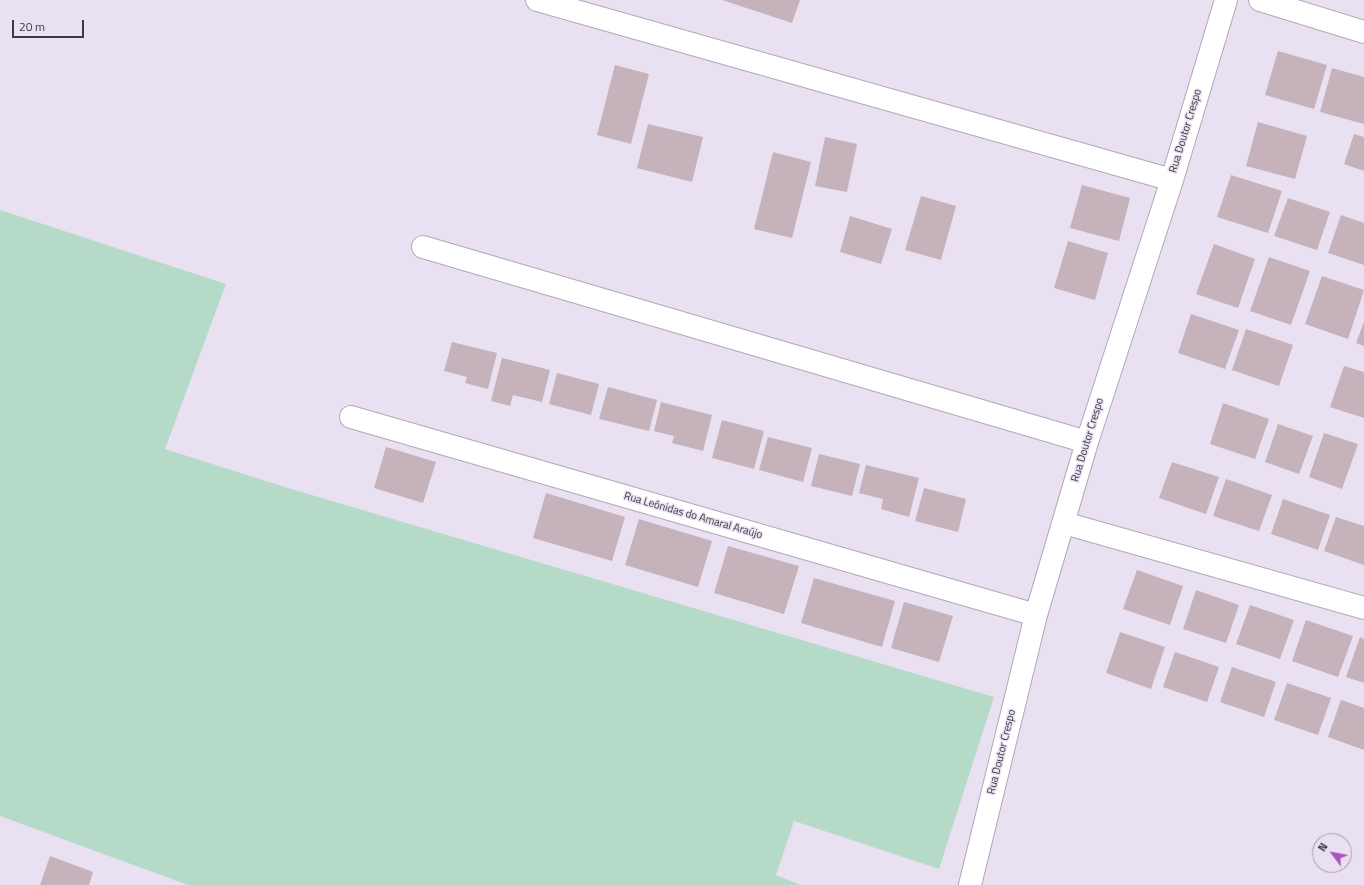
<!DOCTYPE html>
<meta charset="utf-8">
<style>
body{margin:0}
#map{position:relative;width:1364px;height:885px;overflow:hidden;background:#e9e0f1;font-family:"Titillium Web",sans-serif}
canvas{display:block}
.north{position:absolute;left:1312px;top:833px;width:40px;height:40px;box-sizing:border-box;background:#e9e0f1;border:1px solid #a49daa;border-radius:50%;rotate:302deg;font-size:11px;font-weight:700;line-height:16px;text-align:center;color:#3d3940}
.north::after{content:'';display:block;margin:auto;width:14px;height:18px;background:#ac53c0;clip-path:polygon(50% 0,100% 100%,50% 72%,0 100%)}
.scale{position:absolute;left:12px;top:20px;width:72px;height:18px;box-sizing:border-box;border:2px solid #3d3940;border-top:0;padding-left:5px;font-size:12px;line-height:14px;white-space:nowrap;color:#3d3940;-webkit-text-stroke:3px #e9e0f1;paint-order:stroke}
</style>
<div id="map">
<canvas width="1364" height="885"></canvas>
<div class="north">N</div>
<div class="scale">20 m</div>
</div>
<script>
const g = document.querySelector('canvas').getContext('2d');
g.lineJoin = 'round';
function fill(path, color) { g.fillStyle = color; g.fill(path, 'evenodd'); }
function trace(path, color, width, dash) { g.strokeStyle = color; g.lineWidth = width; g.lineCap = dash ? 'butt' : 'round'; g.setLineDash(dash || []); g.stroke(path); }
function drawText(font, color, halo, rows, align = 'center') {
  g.font = font + ' "Titillium Web",sans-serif'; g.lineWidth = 3; g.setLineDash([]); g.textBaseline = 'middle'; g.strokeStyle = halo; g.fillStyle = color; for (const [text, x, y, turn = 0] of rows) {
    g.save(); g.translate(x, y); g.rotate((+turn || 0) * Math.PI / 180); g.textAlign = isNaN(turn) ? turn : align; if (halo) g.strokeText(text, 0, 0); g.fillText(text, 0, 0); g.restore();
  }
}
const green = new Path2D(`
 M0 210 226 284 165 449 288 488 994 697 939 869 794 821 776 875 800 885H188L0 816Z`);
const building = new Path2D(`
 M722 0H800L792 23Z
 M1278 51 1327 65 1314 109 1265 95Z
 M615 65 649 74 631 144 597 135Z
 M1332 68 1364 77V124L1320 112Z
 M1258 122 1307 136 1295 179 1246 166Z
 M648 124 703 137 692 182 637 168Z
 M1354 134 1364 137V171L1344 164Z
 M825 137 857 144 847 192 815 186Z
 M773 152 811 162 792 238 754 229Z
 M1231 175 1282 191 1268 233 1217 217Z
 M1082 185 1130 198 1119 241 1070 228Z
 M921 196 956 206 941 260 905 250Z
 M1288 198 1330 212 1317 250 1274 236Z
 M1341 215 1364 223V265L1328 253Z
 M850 216 892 229 881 264 840 252Z
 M1068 241 1108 253 1095 300 1054 288Z
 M1214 244 1255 259 1238 308 1196 294Z
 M1269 257 1310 271 1291 325 1250 311Z
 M1322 276 1364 290 1348 339 1305 324Z
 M1191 314 1239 330 1225 369 1178 353Z
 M1364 322V346L1356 343Z
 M1246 329 1293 345 1279 386 1232 370Z
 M452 342 497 353 488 389 465 383 467 377 444 371Z
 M502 358 550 370 542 402 513 395 510 406 491 401Z
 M1344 366 1364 372V418L1330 407Z
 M557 373 599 384 591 415 549 404Z
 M608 387 657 400 649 431 599 419Z
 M661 402 712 415 703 451 672 443 674 436 654 431Z
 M1223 403 1269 419 1255 459 1210 444Z
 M722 420 764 431 754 469 712 458Z
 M1278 424 1313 436 1299 474 1265 462Z
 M1324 433 1358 444 1342 489 1309 477Z
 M768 437 812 448 803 482 759 470Z
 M386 447 436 462 423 503 374 488Z
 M819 454 860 464 852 496 811 486Z
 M1172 462 1219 477 1206 514 1159 498Z
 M866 465 919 478 909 517 881 509 883 499 859 493Z
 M1226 479 1272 495 1259 531 1213 516Z
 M924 488 966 499 958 532 915 521Z
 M546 493 625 517 612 561 533 538Z
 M1283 499 1330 515 1318 550 1271 534Z
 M1336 517 1364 526V565L1324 551Z
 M639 519 712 541 698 587 625 565Z
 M728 546 799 566 784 614 714 593Z
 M1137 570 1183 586 1170 625 1123 609Z
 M814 578 895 601 882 647 801 623Z
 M1196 590 1239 605 1226 643 1183 629Z
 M904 602 953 616 939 662 891 648Z
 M1250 605 1294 620 1280 659 1236 644Z
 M1306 620 1353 636 1338 677 1292 661Z
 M1120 632 1165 647 1151 689 1106 673Z
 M1360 637 1364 639V683L1346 677Z
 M1175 652 1219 667 1207 702 1163 687Z
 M1232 667 1276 682 1264 717 1220 702Z
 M1287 683 1331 698 1318 735 1274 720Z
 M1341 700 1364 708V750L1328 737Z
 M50 856 93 872 89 885H40Z`);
const street = new Path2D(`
 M537 0 1172 180
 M423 247 1087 442
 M351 417 1036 615
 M1064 523 1364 608
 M970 885 1036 615 1087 442 1172 180 1226 0`);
const secondary = new Path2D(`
 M1260 0 1364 32`);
const streetNames = [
 ["Rua Doutor Crespo",1186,131,-73],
 ["Rua Doutor Crespo",1088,440,-73],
 ["Rua Leônidas do Amaral Araújo",693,516,16],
 ["Rua Doutor Crespo",1002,752,-76]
];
fill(green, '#b5dbc8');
fill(building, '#c6b2ba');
trace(street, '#b1a8b8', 24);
trace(secondary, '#b1a8b8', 24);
trace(street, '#fff', 22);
trace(secondary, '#fff', 22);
drawText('11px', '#3d3940', '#e9e0f1', streetNames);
</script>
